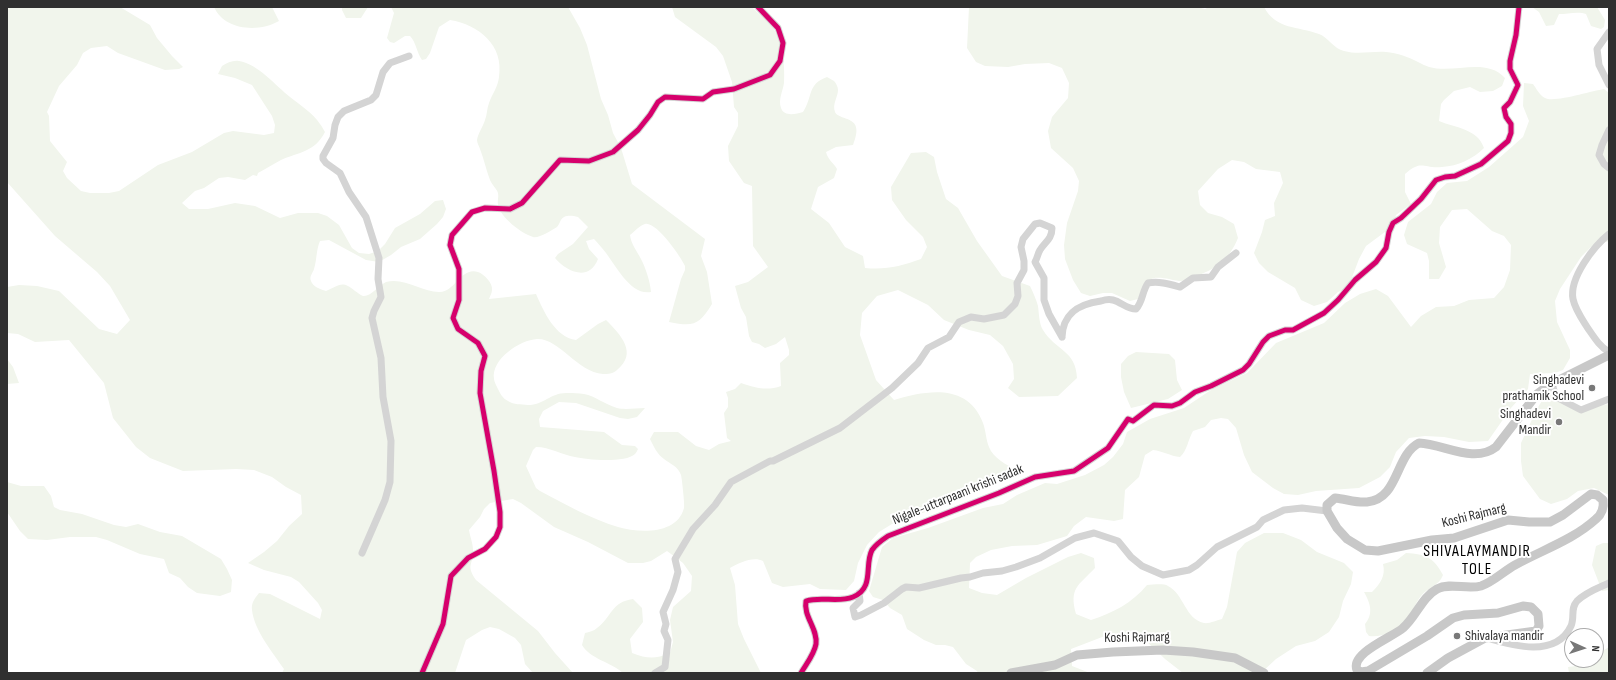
<!DOCTYPE html>
<style>
body{margin:0}
#map{position:relative;width:1616px;height:680px;overflow:hidden;background:#fff;font-family:"Sofia Sans Condensed",sans-serif}
canvas{display:block}
.frame{position:absolute;inset:0;border:8px solid #303030;pointer-events:none}
.north{position:absolute;left:1564px;top:628px;width:40px;height:40px;box-sizing:border-box;background:#fff;border:1px solid #acacac;border-radius:50%;rotate:93deg;font-size:11px;font-weight:700;line-height:16px;text-align:center;color:#303030}
.north::after{content:'';display:block;margin:auto;width:14px;height:18px;background:#787878;clip-path:polygon(50% 0,100% 100%,50% 72%,0 100%)}
</style>
<div id="map">
<canvas width="1616" height="680"></canvas>
<div class="frame"></div>
<div class="north">N</div>
</div>
<script>
const g = document.querySelector('canvas').getContext('2d');
g.lineJoin = 'round';
function fill(path, color) { g.fillStyle = color; g.fill(path, 'evenodd'); }
function trace(path, color, width, dash) { g.strokeStyle = color; g.lineWidth = width; g.lineCap = dash ? 'butt' : 'round'; g.setLineDash(dash || []); g.stroke(path); }
function drawText(font, color, halo, rows, align = 'center') {
  g.font = font + ' "Sofia Sans Condensed",sans-serif'; g.lineWidth = 4; g.setLineDash([]); g.textBaseline = 'middle'; g.strokeStyle = halo; g.fillStyle = color; for (const [text, x, y, turn = 0] of rows) {
    g.save(); g.translate(x, y); g.rotate((+turn || 0) * Math.PI / 180); g.textAlign = isNaN(turn) ? turn : align; if (halo) g.strokeText(text, 0, 0); g.fillText(text, 0, 0); g.restore();
  }
}
const green = new Path2D(`
 M7 7H120L150 25 157 38 172 56 183 67 179 69 165 70 118 53 107 46 91 48 83 53 77 65 59 86 47 112 49 116 50 141 67 162 63 171 67 178 81 191 90 193H109L119 191 158 165 192 152 224 133 233 131 264 135 274 133 275 125 272 116 252 85 235 78 218 74 222 66C227 63 233 60 239 61 258 64 276 86 290 97 300 105 313 113 320 124 322 126 323 129 325 132 315 152 299 152 281 160 273 164 266 169 258 173L257 176 253 175 245 180 228 177 219 178 204 188 195 191 182 203 189 209H208L235 203 255 206 280 218 298 213H318L327 216 339 225 352 248 359 253 369 254 378 251 385 244 395 228 420 214 435 201 443 200 446 209 443 217 437 224 420 239 401 247 391 255 379 262 366 260 329 240 320 241C316 250 317 260 314 269 313 273 309 276 311 281 313 287 320 289 326 291 340 285 342 280 355 291 357 292 360 295 363 296 371 297 379 285 386 282 404 277 422 292 439 292 455 293 460 267 478 272 484 274 493 283 492 290 492 293 490 296 489 299L536 294C544 312 555 337 576 340L598 324 606 320C621 335 638 353 617 370 613 374 608 374 603 374 577 372 559 338 537 339 520 340 491 359 494 379 494 381 496 385 497 387 500 393 502 398 508 401 514 405 521 404 528 405 544 405 551 392 568 393 573 393 579 393 584 394 595 396 606 405 617 408 625 410 636 408 645 408L637 417 628 419 620 418 576 403 559 402 543 411 539 419 540 427 604 432 622 445 635 446 638 449C637 451 636 453 635 454 626 463 587 460 575 457 562 455 550 447 536 447L533 450 526 466 536 488 540 491C565 504 591 519 618 527 639 533 677 535 684 508 685 506 682 479 681 475 678 466 670 464 664 459 657 454 654 447 650 439L654 432H678L696 446 709 450 719 444 731 441 727 438 724 413 728 407V398L726 392 735 389 741 383C756 388 767 391 781 386L780 363 789 355V350L785 337 776 344 765 348 759 344 752 342 749 336 746 317 741 308 735 286 748 282 768 267 753 246 752 186 744 183 729 161 728 146 738 126V113L734 107 732 82 723 56 716 47 675 17 672 7H752C758 14 767 19 772 26 783 44 785 63 784 83 783 91 778 99 781 108 784 117 796 114 803 112 813 97 807 84 827 77L834 81C836 83 838 87 838 90 838 97 832 104 835 112 840 122 866 114 853 145L836 147 826 152C828 160 833 162 837 169L834 178 818 187 811 209 829 223 845 247 863 256 865 268C887 270 901 266 921 259L927 247 923 237 906 220 892 200 891 187 911 153 926 152 934 157 937 172 946 199 958 208 977 241 1002 276 1030 286C1033 292 1036 299 1038 306 1039 313 1039 324 1043 330 1056 351 1076 350 1077 378L1058 396 1019 397 1008 388 1014 379 1013 364 1003 346 990 335 969 330 944 320 928 305 898 290 877 296 862 313 860 335 876 380 894 400C927 390 968 383 983 423 986 431 986 440 989 447 993 458 1007 465 1016 470L1009 476 976 492 942 506 892 524 879 532 867 545 858 563 854 581 846 590 820 589 810 584 783 587 772 583 763 561C753 556 739 563 730 568L735 585 738 624 744 639 761 673H623C611 662 590 659 582 645L585 633C589 632 594 631 597 628 612 617 611 602 633 599L642 608 643 622 630 639 632 653C648 659 655 659 670 653L673 642 670 620 673 607 691 591 692 576 683 563 667 551 651 561 643 563H628L588 542 554 527 521 503 513 499 490 503 484 509 480 517 469 530C470 537 473 543 473 550 474 565 465 564 476 580L538 631 555 653 573 673H533L525 664 521 645 515 638 499 629 490 627 482 630 466 640 455 673H282L284 669C273 653 254 630 252 610 251 603 255 598 259 593L270 594 320 619 322 610 318 603 299 582 291 577 264 570 248 563 264 552 277 541 289 526 302 514 301 495 286 487 272 477 254 470 236 469 183 471 150 458 136 447 113 418 104 383 69 340 35 342 18 334 7 333V287L19 285 37 286 59 291 99 329 117 334 130 320 110 286 97 272 55 236 7 182Z
 M214 7H272L279 21C258 33 224 30 214 7Z
 M342 7H368L361 18H346L342 10Z
 M391 7H568L580 28 587 45 601 99 608 115 613 133 621 148 632 184 705 239 701 256 707 272 712 304C699 325 694 327 669 322L681 279 685 270V266C681 257 656 221 645 224 640 225 634 232 630 235 631 244 637 251 641 259 646 269 650 281 651 292 631 296 616 266 606 253 602 248 598 243 594 239L586 241 589 249 598 259C589 282 567 272 555 258L558 254 573 244 588 227 578 217C573 216 569 215 564 217 560 219 560 224 557 227 552 230 538 239 533 237 521 233 501 218 498 205 497 201 499 197 498 193 497 189 492 185 490 180 486 170 484 159 480 149 479 146 477 143 477 140 478 133 483 127 485 120 487 115 487 108 489 103 492 94 498 87 499 77 504 45 479 25 450 20L439 27 430 53 426 59 422 60C417 53 416 42 410 36H405L394 43 390 42 387 38 394 13Z
 M969 7H1197L1205 9 1209 7H1264C1276 30 1298 26 1319 34 1328 37 1334 49 1344 51 1358 55 1372 51 1386 52 1397 53 1409 57 1418 62 1422 64 1426 66 1429 67 1454 74 1486 57 1505 78L1502 86 1493 91 1480 92 1470 87 1454 91 1444 100 1441 104 1439 121C1456 128 1478 129 1484 148 1473 159 1458 166 1442 167 1423 169 1422 159 1405 174V192L1411 204 1396 215 1393 226 1366 246 1359 259 1348 288 1338 292 1327 302 1314 306 1301 300 1295 288 1268 272 1259 263 1254 253 1262 232 1265 220 1275 216 1274 203 1283 183 1280 172 1256 169 1244 162 1232 160 1218 169 1198 191 1200 205 1208 213 1222 217 1234 224 1238 238C1229 260 1216 269 1194 277 1189 279 1184 281 1179 281 1171 280 1157 275 1149 280 1144 284 1141 294 1138 299L1130 301 1112 293H1103L1090 296 1081 293 1073 280 1065 259 1064 245 1067 223 1078 191 1079 181 1073 168 1051 148 1048 131 1052 117 1068 98 1069 83 1062 68 1049 63 1025 64 1008 67 985 66 976 62 967 48Z
 M1532 7H1597L1605 20 1604 27 1601 29 1591 26 1586 14C1579 11 1567 14 1559 14L1554 25 1546 26 1539 12Z
 M1524 83 1533 84C1536 88 1540 96 1545 98 1554 103 1591 91 1604 89L1609 93V241L1591 247 1581 257 1560 289 1555 301 1557 322 1570 350V358L1563 370 1555 373 1530 374 1528 389 1511 408 1488 441 1469 442 1444 437 1425 436 1409 438 1396 452 1390 467 1380 477 1359 488 1316 491 1298 495 1284 494 1273 488 1252 472 1244 455 1236 428 1228 419 1221 418 1211 420 1205 427 1193 431C1188 440 1187 451 1180 457 1170 456 1163 451 1153 450L1145 455 1139 477 1125 490 1123 519 1114 521 1086 517 1074 526 1067 536 1037 545 1012 546 991 550 976 557 970 563 969 588 982 593 997 595 1026 578 1068 557 1081 553 1094 558 1095 568C1078 586 1069 588 1076 614L1091 620C1113 613 1132 603 1147 585 1153 585 1163 583 1168 586 1184 594 1185 619 1204 623 1209 624 1217 620 1222 619L1227 607 1237 552 1245 543 1264 533H1283L1301 540 1317 552 1344 563 1353 572 1351 584 1343 601 1339 617 1329 632 1315 641 1296 646 1276 659 1261 673H1183L1165 659 1144 639 1110 634 1071 649 1072 666 1090 673H978L977 671 966 664 953 647 945 645H936L924 640 907 629 902 615 890 608 883 600 873 597 869 591 882 547 893 538 928 528 983 508 1003 504 1017 495 1045 483 1057 484 1085 475 1104 465 1113 457 1123 444 1127 432 1150 419 1184 408 1211 390 1247 373 1276 343 1324 323 1345 303 1360 294 1376 289 1388 296 1411 327 1421 316 1436 307 1454 306 1469 300 1494 298 1504 287 1510 270 1511 245 1504 236 1492 231 1467 209 1452 210 1440 227 1439 243 1446 267 1439 279H1429V261L1427 253 1407 244 1404 235 1408 222 1431 204 1437 192 1447 183 1467 181 1489 167 1523 137 1529 121 1523 106Z
 M1136 352 1169 354 1175 360 1177 380 1182 390 1168 399 1131 408 1124 392 1121 377V364L1128 356Z
 M7 359 13 367 19 383 7 384Z
 M1556 387 1564 404 1578 409 1609 404V495L1594 488 1578 491 1567 499 1551 504 1540 499 1523 476 1521 461V443L1537 409 1546 394Z
 M7 482 21 486H44L51 496 54 507 60 510 82 514 114 525 126 527 138 524 160 532 182 536 221 559 227 569 232 580 231 592 220 596 197 593 188 587 180 578 169 573 164 559 140 554 107 540 96 537H70L47 540 28 539 20 531 7 512Z
 M1603 543H1609V590L1602 591 1592 565 1596 546Z
 M1406 553C1426 554 1434 558 1443 575 1439 586 1428 587 1421 596 1415 603 1413 613 1407 620 1399 630 1382 638 1369 636L1366 632 1365 624C1374 613 1370 603 1364 592H1372C1380 584 1386 576 1383 564L1397 560Z
 M1609 647V673H1569L1568 667 1584 665 1590 660H1596V655Z`);
const minor = new Path2D(`
 M1609 32 1597 49 1599 65 1609 85
 M1609 130 1602 145 1599 155 1604 164 1609 168
 M1609 234C1594 246 1569 278 1573 299 1575 309 1582 319 1587 327 1594 337 1599 346 1609 352
 M1062 337C1063 313 1079 304 1101 301 1104 300 1109 299 1113 300 1121 302 1127 309 1136 309 1143 302 1142 291 1148 283 1159 281 1169 284 1180 287L1193 278 1211 277 1218 267 1236 253
 M1552 384 1556 397 1581 410 1609 399
 M362 553 385 500 390 482 391 441 383 397 381 358 372 318 374 311 381 297 378 279 379 258 366 217 349 192 340 173 326 163 323 159V156L333 138 335 125 338 117 344 111 371 100 376 95 383 72 390 63 409 56
 M859 593 860 601 853 608 855 617 861 615 884 603 902 589 906 587 919 588 961 578 970 577 983 573 1002 571 1016 567 1040 558 1075 538 1094 533 1118 541 1131 557 1142 566 1163 575 1189 570 1197 565 1217 547 1257 527 1263 520 1284 510 1302 508 1327 511
 M1487 638C1513 646 1556 658 1571 626 1575 617 1570 609 1577 601 1586 592 1598 588 1609 583
 M422 673 443 624 451 576 468 558 485 549 496 537 500 527V512L494 471 480 393 481 371 485 356 478 343 458 329 453 318 459 300V269L450 245 452 235 472 212 485 208 510 209 522 203 560 160 589 161 613 152 638 130 650 115 658 102 665 97 703 99 713 92 734 89 770 75 780 61 783 43 778 28 758 7
 M655 673 665 667 668 640 664 631 666 624 663 612 673 590 678 572 675 559 693 529 715 505 731 482 770 461H773L840 428 892 388 918 363 928 348 949 337 959 322 971 317 984 319 1004 315 1015 304 1018 296 1017 283 1024 270V261L1021 247 1023 239 1035 224 1040 223 1052 228C1052 239 1045 242 1040 250 1038 253 1037 259 1035 262L1044 278V300L1049 314 1062 337
 M801 673C806 664 814 655 816 644 818 629 803 616 806 601 821 596 838 603 853 597 875 588 864 565 872 550 876 544 882 540 888 536L999 493 1035 477 1074 471 1108 448 1128 419 1133 421 1154 405 1172 406 1180 403 1195 392 1211 386 1243 370 1249 364 1263 342 1269 336 1285 330H1293L1324 313 1338 300 1355 280 1376 262 1386 248 1389 232 1393 223 1401 218 1421 199 1436 180 1445 177 1455 176 1481 164 1508 141 1511 133V124L1506 117 1504 108 1510 102 1518 85 1510 69V61L1516 35 1519 7`);
const major = new Path2D(`
 M1011 673 1055 665 1077 655 1113 652 1163 650 1193 652 1235 658 1264 673
 M1427 673 1448 658 1485 638 1536 631 1539 626 1538 614 1531 607 1523 606 1498 613 1464 615 1453 618 1427 636 1368 671 1361 672 1357 670C1350 653 1393 637 1403 628 1416 617 1422 597 1437 589 1450 582 1467 590 1481 586 1493 582 1504 571 1515 565 1542 550 1573 540 1596 519 1602 514 1604 507 1603 500L1597 495 1591 494 1563 515 1550 522H1529L1508 520 1454 538 1432 540 1378 551 1365 550 1347 539 1337 528 1327 511V505L1335 498C1346 499 1356 503 1367 502 1399 499 1395 455 1419 443 1444 444 1474 464 1496 447L1537 394 1549 385 1609 355`);
const cycleway = new Path2D(`
 M422 673 443 624 451 576 468 558 485 549 496 537 500 527V512L494 471 480 393 481 371 485 356 478 343 458 329 453 318 459 300V269L450 245 452 235 472 212 485 208 510 209 522 203 560 160 589 161 613 152 638 130 650 115 658 102 665 97 703 99 713 92 734 89 770 75 780 61 783 43 778 28 758 7
 M801 673C806 664 814 655 816 644 818 629 803 616 806 601 821 596 838 603 853 597 875 588 864 565 872 550 876 544 882 540 888 536L999 493 1035 477 1074 471 1108 448 1128 419 1133 421 1154 405 1172 406 1180 403 1195 392 1211 386 1243 370 1249 364 1263 342 1269 336 1285 330H1293L1324 313 1338 300 1355 280 1376 262 1386 248 1389 232 1393 223 1401 218 1421 199 1436 180 1445 177 1455 176 1481 164 1508 141 1511 133V124L1506 117 1504 108 1510 102 1518 85 1510 69V61L1516 35 1519 7`);
const markers = [
 [1592,388,4,"#787878"],
 [1559,422,4,"#787878"],
 [1457,636,4,"#787878"]
];
const poiNames = [
 ["Singhadevi",1584,380],
 ["prathamik School",1584,396],
 ["Singhadevi",1551,414],
 ["Mandir",1551,430],
 ["Shivalaya mandir",1465,636,"left"]
];
const streetNames = [
 ["Nigale-uttarpaani krishi sadak",958,495,-22],
 ["Koshi Rajmarg",1474,516,-14],
 ["Koshi Rajmarg",1137,638,-1]
];
const quarterNames = [
 ["SHIVALAYMANDIR",1477,552],
 ["TOLE",1477,570]
];
fill(green, '#f1f5ec');
trace(minor, '#d4d4d4', 7);
trace(major, '#c8c8c8', 9);
trace(cycleway, '#d6006c', 5);
for (const [x, y, r, color] of markers) { const dot = new Path2D(); dot.arc(x, y, r, 0, 2 * Math.PI); g.fillStyle = color; g.fill(dot); trace(dot, '#fff', 1.5); }
drawText('14px', '#303030', '#fff', poiNames, 'right');
drawText('14px', '#303030', '#fff', streetNames);
g.letterSpacing = '1px';
drawText('16px', '#000', '#fff', quarterNames);
g.letterSpacing = '0px';
</script>
